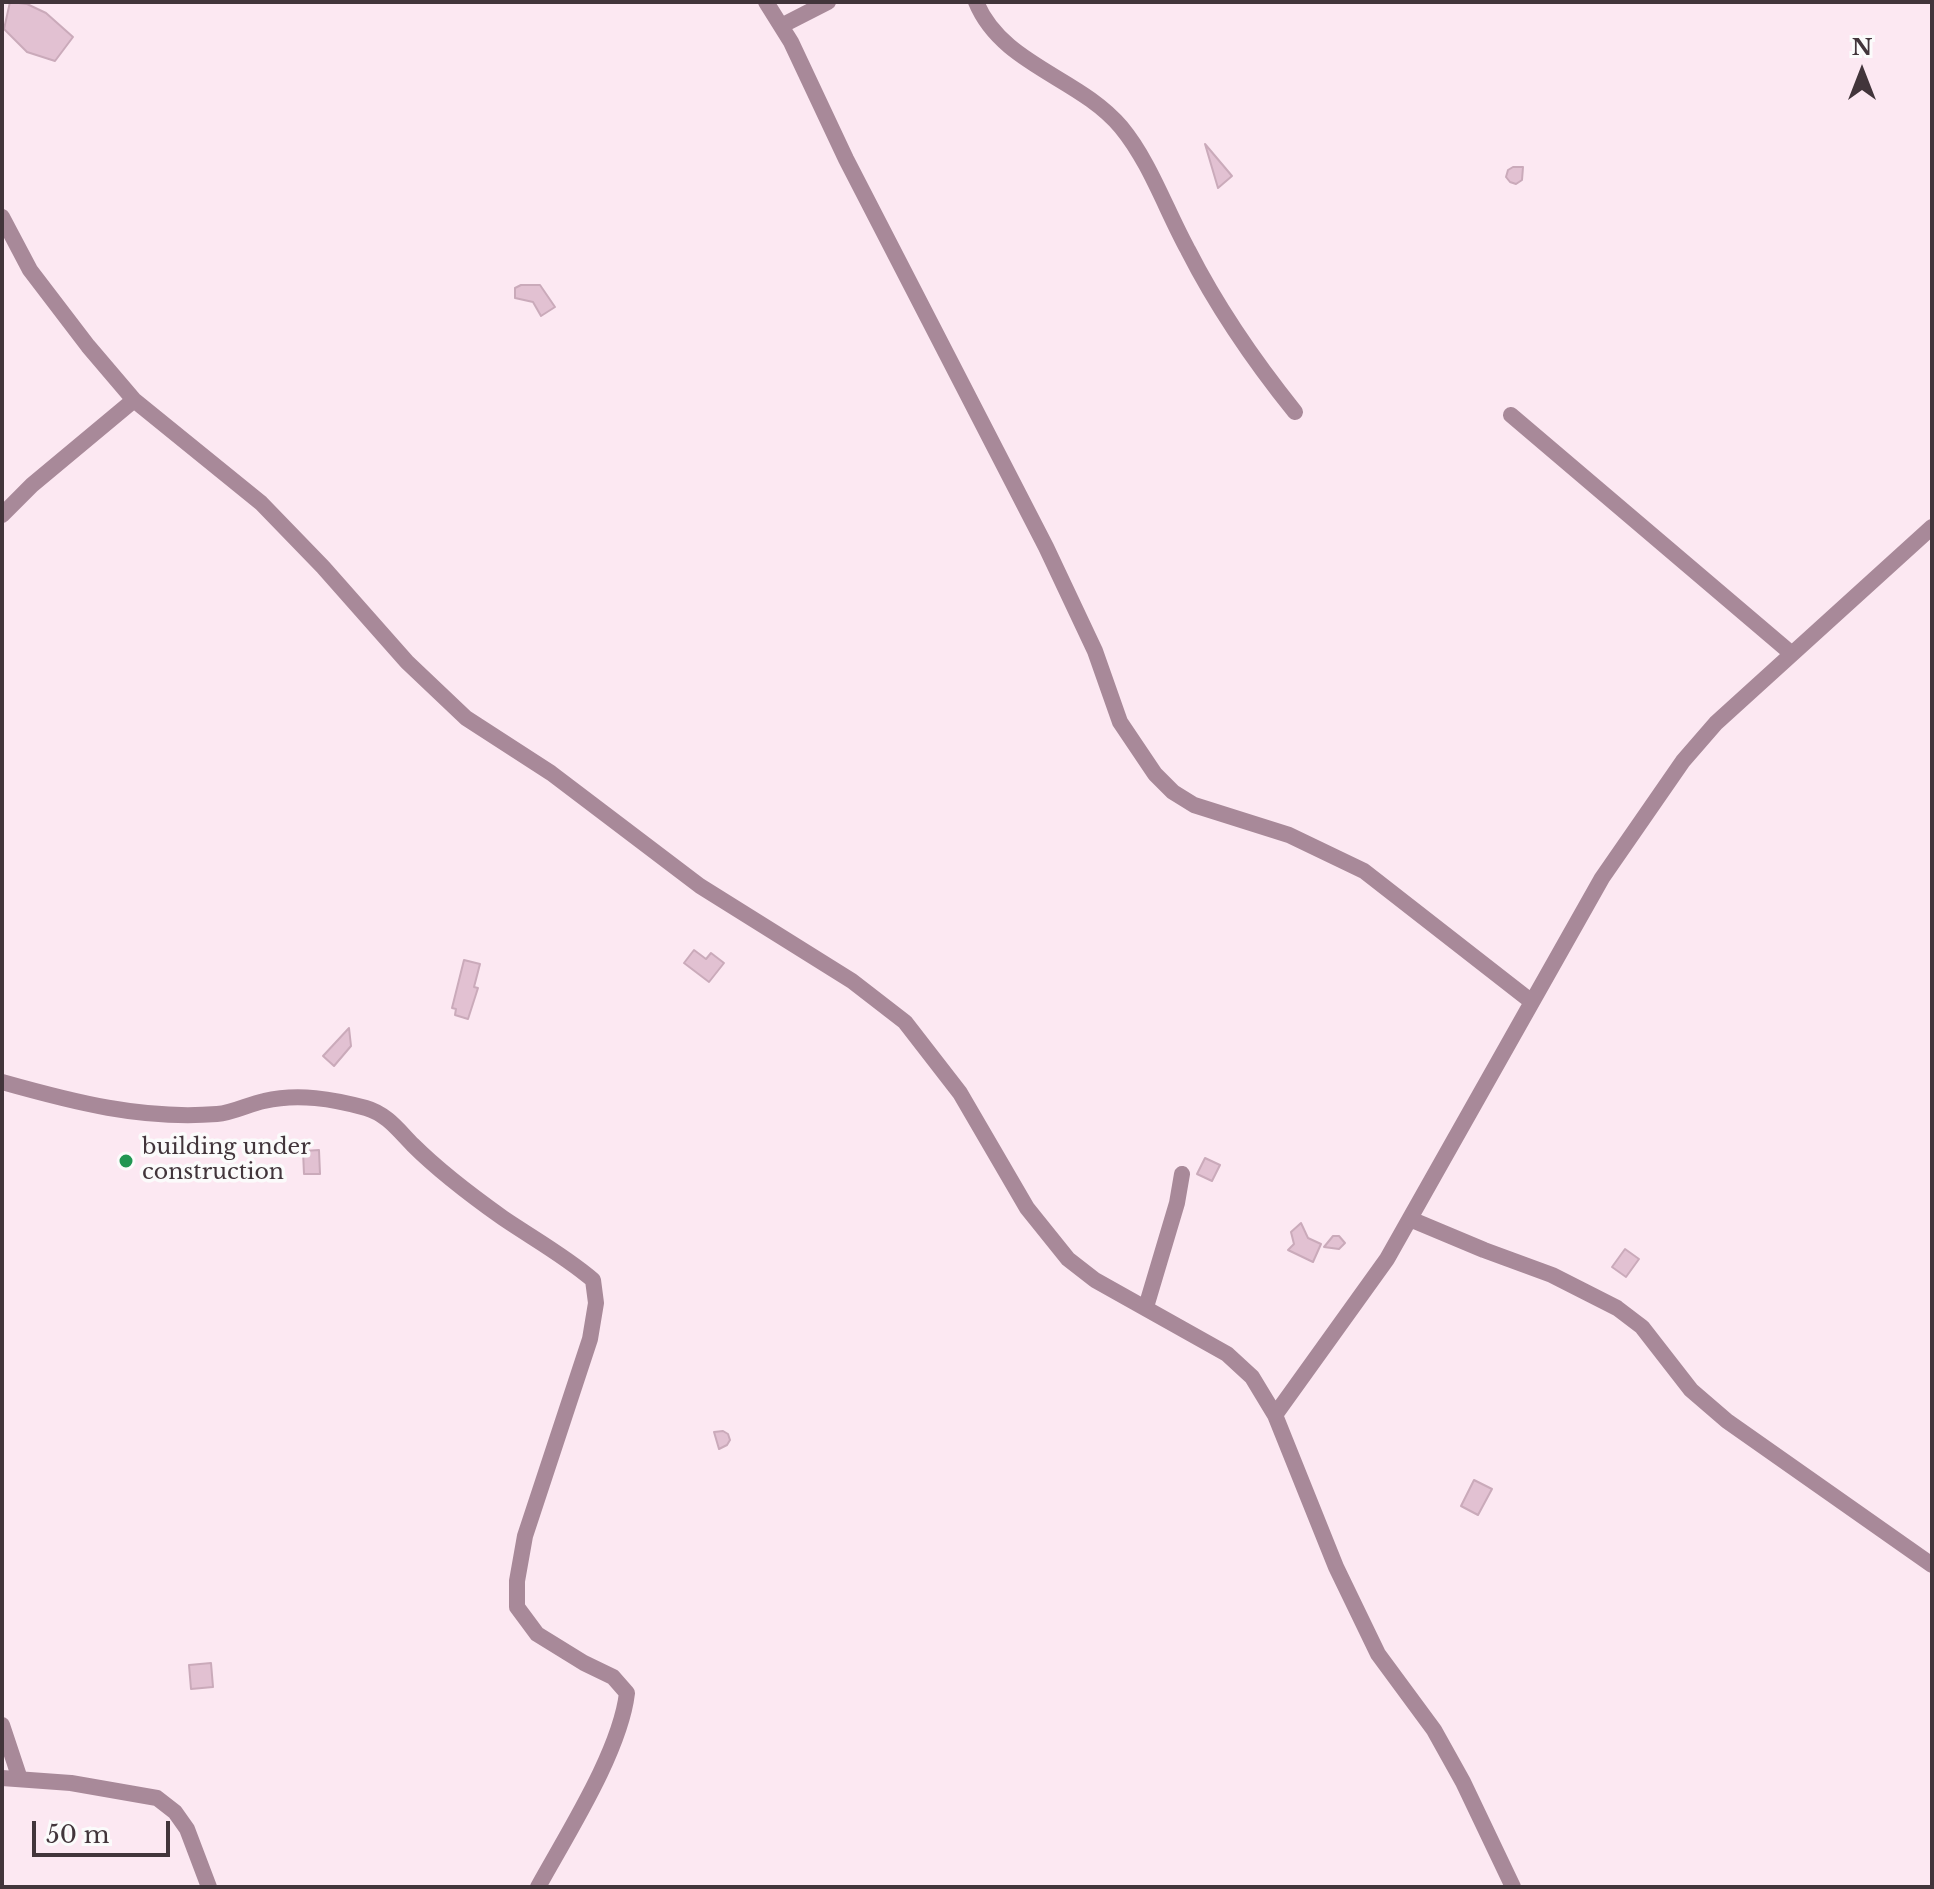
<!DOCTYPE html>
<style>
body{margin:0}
#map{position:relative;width:1934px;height:1889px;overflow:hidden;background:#fce8f2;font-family:"Libre Baskerville",serif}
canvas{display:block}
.frame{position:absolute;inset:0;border:4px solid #42353b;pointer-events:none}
.north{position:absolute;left:1822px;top:32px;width:80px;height:80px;-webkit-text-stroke:6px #fbfbfb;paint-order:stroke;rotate:0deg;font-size:22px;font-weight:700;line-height:32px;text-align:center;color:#42353b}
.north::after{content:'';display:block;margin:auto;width:28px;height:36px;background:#42353b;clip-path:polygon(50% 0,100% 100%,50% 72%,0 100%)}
.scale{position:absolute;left:32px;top:1821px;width:138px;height:36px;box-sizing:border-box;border:4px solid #42353b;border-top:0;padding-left:10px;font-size:24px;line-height:28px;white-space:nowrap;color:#42353b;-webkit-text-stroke:6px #fbfbfb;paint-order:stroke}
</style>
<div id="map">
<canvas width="1934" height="1889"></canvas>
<div class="frame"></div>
<div class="north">N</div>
<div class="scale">50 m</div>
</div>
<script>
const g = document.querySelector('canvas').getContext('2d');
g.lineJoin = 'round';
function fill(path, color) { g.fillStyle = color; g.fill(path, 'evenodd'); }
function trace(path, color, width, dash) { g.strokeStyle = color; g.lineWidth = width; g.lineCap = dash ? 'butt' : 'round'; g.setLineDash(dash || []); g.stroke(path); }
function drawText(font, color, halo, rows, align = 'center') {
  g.font = font + ' "Libre Baskerville",serif'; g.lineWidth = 7; g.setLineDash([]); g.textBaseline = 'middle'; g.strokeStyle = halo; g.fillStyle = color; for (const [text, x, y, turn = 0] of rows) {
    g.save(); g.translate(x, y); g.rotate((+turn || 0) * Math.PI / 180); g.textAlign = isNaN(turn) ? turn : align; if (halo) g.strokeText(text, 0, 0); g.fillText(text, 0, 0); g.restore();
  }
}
const building = new Path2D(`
 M10 2 27 4 46 13 73 37 55 61 27 52 4 29Z
 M1205 144 1232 176 1218 188Z
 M1523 167 1522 180 1516 184 1510 182 1506 177 1508 170 1513 167Z
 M521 285H540L555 307 541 316 533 302 515 298V288Z
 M694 950 706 959 711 953 724 963 709 982 684 963Z
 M464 960 480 964 474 987 478 988 468 1019 455 1015 456 1009 452 1008Z
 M349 1028 351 1046 334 1066 323 1056Z
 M319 1150 320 1174H304L303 1151Z
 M1205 1158 1220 1165 1212 1181 1197 1174Z
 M1301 1223 1308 1238 1321 1244 1313 1262 1288 1250 1294 1244 1291 1232Z
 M1333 1236H1339L1345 1243 1339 1249 1324 1247Z
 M1625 1249 1639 1259 1626 1277 1612 1267Z
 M714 1432 723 1431 728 1434 730 1440 727 1445 719 1449Z
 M1474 1480 1492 1489 1478 1515 1461 1506Z
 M211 1663 213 1687 191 1689 189 1665Z`);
const minor = new Path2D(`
 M766 2 791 42 846 159 1046 547 1095 651 1120 722 1155 774 1173 792 1194 805 1289 835 1364 871 1532 1002
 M976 2C1002 65 1079 77 1121 127 1150 162 1166 210 1188 250 1218 309 1254 361 1295 412
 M781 26 828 2
 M2 217 30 270 88 346 134 400 261 503 323 567 407 662 466 718 551 773 700 886 852 981 905 1022 960 1093 1027 1208 1068 1259 1095 1280 1227 1354 1252 1377 1275 1415 1336 1567 1378 1654 1434 1730 1463 1782 1513 1887
 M1511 415 1792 654
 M2 515 32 485 134 400
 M2 1082C73 1102 142 1120 217 1114 233 1113 249 1104 264 1101 298 1093 333 1099 366 1108 387 1114 399 1131 413 1145 440 1172 472 1196 503 1218 534 1239 565 1256 593 1280L596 1303 590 1339 525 1536 517 1581V1607L537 1634 584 1663 613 1677 627 1693C620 1752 567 1834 538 1887
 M1410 1219 1484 1250 1552 1275 1617 1308 1642 1327 1691 1390 1727 1421 1932 1565
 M1146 1307 1177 1203 1182 1174
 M1275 1415 1387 1259 1602 878 1683 761 1716 723 1932 527
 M2 1725 20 1779
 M2 1778 71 1783 157 1798 175 1812 187 1829 209 1887`);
const markers = [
 [126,1161,8,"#219652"]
];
const poiNames = [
 ["building under",142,1148],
 ["construction",142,1173]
];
fill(building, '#e2c1d2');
trace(building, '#caaaba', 2);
trace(minor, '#a88999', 16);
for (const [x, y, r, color] of markers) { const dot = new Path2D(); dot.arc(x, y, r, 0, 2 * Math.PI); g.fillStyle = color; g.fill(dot); trace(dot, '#fbfbfb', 3); }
drawText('22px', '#42353b', '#fbfbfb', poiNames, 'left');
</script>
